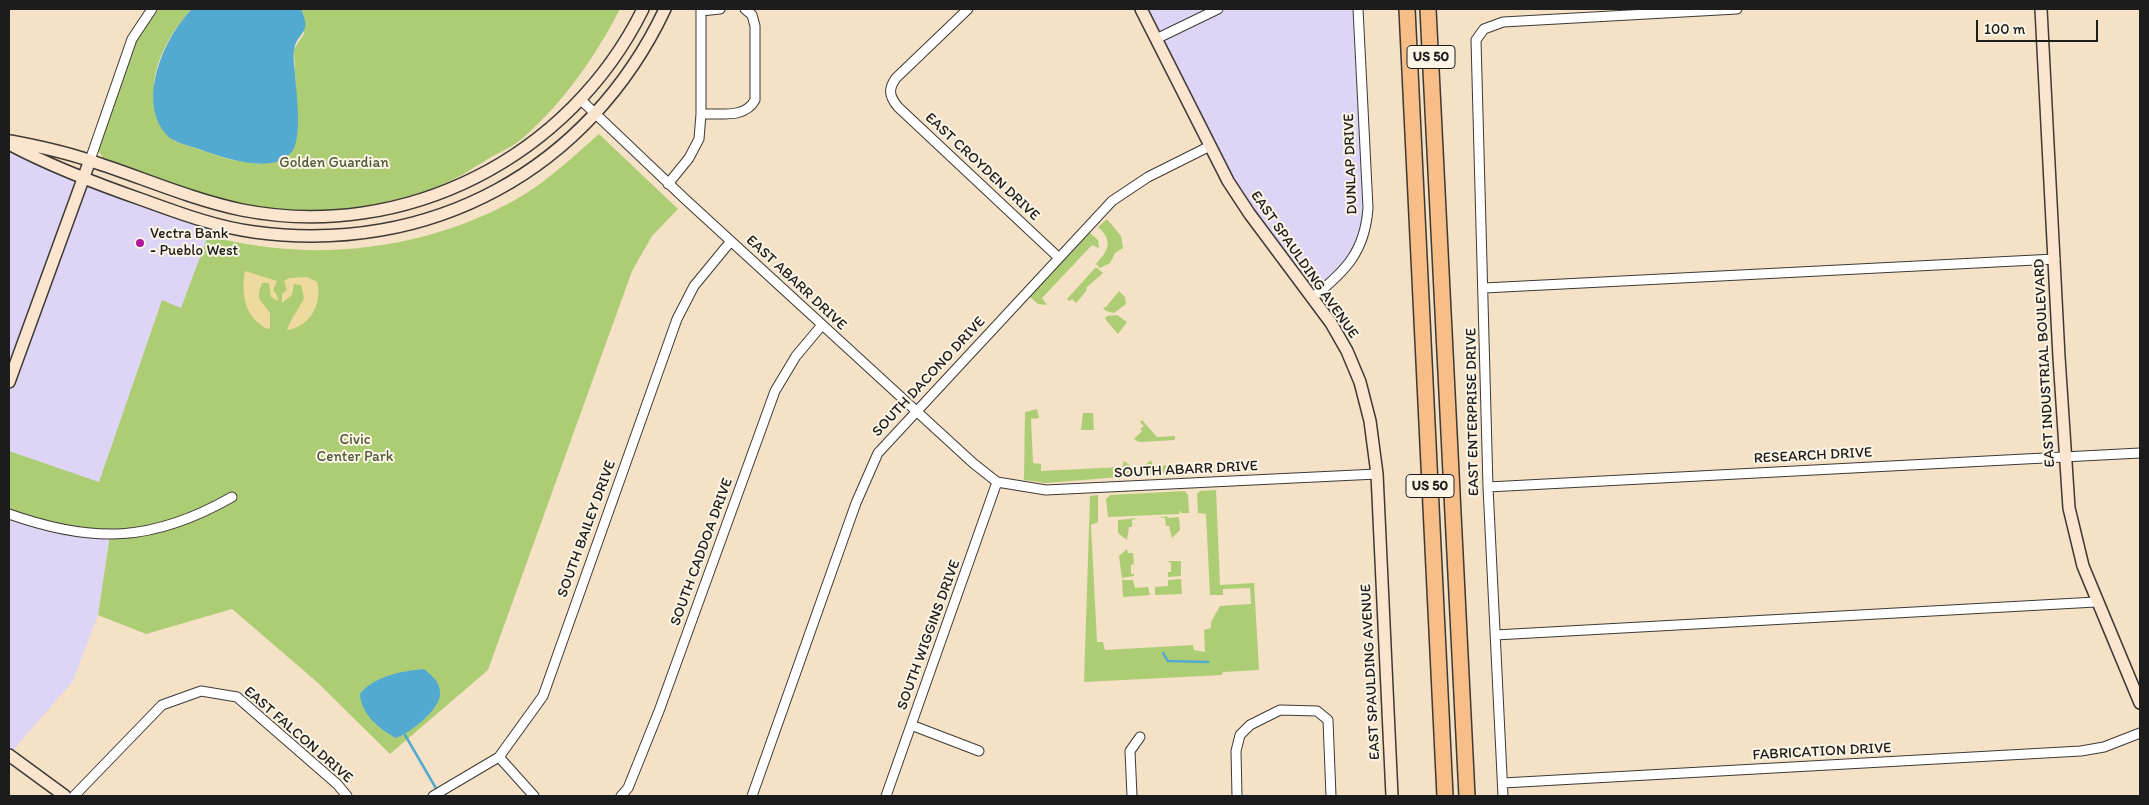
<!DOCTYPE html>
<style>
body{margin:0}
#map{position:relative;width:2149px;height:805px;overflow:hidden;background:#f5e1c5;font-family:Itim,sans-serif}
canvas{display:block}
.frame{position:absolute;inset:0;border:10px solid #1c1c1c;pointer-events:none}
.scale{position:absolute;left:1976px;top:20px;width:122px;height:22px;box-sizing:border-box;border:2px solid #1c1c1c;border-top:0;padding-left:6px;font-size:15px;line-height:18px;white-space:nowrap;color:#1c1c1c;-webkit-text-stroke:4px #fcf5e5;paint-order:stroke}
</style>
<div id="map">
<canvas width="2149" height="805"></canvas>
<div class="frame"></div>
<div class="scale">100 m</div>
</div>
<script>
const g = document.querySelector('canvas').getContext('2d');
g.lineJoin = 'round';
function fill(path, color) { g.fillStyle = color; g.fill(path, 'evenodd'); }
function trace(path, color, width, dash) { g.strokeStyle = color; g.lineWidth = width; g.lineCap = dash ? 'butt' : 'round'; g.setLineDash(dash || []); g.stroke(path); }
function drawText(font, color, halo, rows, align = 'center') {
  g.font = font + ' Itim,sans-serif'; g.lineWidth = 4; g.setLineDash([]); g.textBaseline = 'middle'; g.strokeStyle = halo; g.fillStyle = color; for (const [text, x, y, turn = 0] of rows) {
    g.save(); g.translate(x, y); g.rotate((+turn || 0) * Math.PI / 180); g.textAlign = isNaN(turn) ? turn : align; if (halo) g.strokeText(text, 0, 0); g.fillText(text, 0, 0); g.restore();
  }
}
const built = new Path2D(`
 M1141 9H1358L1368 208 1356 254 1313 297 1249 213Z
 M9 145 213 223 181 309 162 300 99 483 9 451Z
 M9 514 110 535 98 615 73 681 9 755Z`);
const green = new Path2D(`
 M159 9H192C173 28 149 68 155 97 158 111 168 127 174 141L228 159 260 164 294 147 297 117 294 49 304 34V16L301 9H620C595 57 564 102 523 138 514 146 502 151 491 157 472 169 452 182 431 189 379 207 319 216 264 210 208 204 154 177 103 158L97 149 137 37Z
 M599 134 678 209 652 236 632 271 488 670 390 754 317 682 232 609 146 634 98 615 110 535 9 514V451L99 482 162 300 181 308 208 236C223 239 238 243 253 245 343 260 446 242 525 194 552 177 575 155 599 134Z
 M1107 219 1121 236 1123 248 1115 253 1110 263 1100 268 1096 264C1108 251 1114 241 1098 227Z
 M1089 232 1098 240 1099 248 1092 245 1042 298 1047 305 1038 304 1029 296Z
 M1096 267 1103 273 1086 288 1087 290 1076 303 1072 299 1070 301 1067 299Z
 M1119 291 1125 297 1126 304 1114 313 1106 311 1103 308 1106 307Z
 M1117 315 1127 322 1118 334 1105 319 1107 316Z
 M1037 409 1039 418 1031 419 1033 463 1041 464V471L1122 467 1124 461 1131 466 1132 476 1046 483 1024 480 1025 412Z
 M1083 413H1093L1094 430H1081Z
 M1142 420 1157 437 1175 436V440L1139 442 1134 439 1142 431 1140 429 1144 426 1140 422Z
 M1151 460 1153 466 1178 465 1179 472 1144 475 1145 465Z
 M1216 490 1220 585 1254 583 1259 670 1223 672 1222 675 1084 682 1090 496 1098 495V522L1091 525 1097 642H1103L1105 650 1193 645 1194 650 1205 652 1204 630 1211 628V622L1220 606 1251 604 1250 588 1223 589V595H1210L1206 514 1198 513 1197 494 1200 491Z
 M1185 491 1188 495 1189 513H1181V510L1179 514 1108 517 1106 499 1110 495Z
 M1167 516 1168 518 1179 517 1180 530 1172 538 1169 526H1166L1165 518H1159Z
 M1138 518 1132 520V527H1129L1127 540 1118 533V520Z
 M1127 549 1128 553H1133L1134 564 1131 565V574H1134V576L1122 578 1119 556Z
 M1167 561H1181V576L1168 577V572H1171V563Z
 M1181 579 1182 594 1155 595V587L1168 586V580Z
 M1122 580H1133L1135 588 1148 587 1150 595 1123 597Z`);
const sand = new Path2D(`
 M245 271 277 281 273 290 277 295 278 301 271 297 269 283H262C255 301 261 299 270 313V328L267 329C244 316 241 295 245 271Z
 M307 277 317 282C323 303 310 327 287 330 291 318 299 309 304 298L301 285 294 284 292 295 282 303V294L287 290 284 281 289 278Z`);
const water = new Path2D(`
 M192 9H301C313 35 297 31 294 50 293 57 294 65 295 73 296 92 302 130 294 148 279 178 221 157 199 149 187 145 173 143 165 133 137 98 165 36 192 9Z
 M424 669C431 675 439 681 440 691 443 708 410 733 396 738 379 729 361 714 360 694 374 676 402 671 424 669Z`);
const stream = new Path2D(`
 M1163 653 1168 661 1208 662
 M405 735 437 790`);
const street = new Path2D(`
 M968 9 896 78C888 89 889 96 898 107L1058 257
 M701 11 720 9
 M1156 39 1218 9
 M581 100 685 199 973 463 997 482 1046 490 1377 474
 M701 114C719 113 745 119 755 100V26L752 15 745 9
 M90 160 132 39 152 9
 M668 184 689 158 699 139 701 114V9
 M1484 288 2055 259
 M1313 297C1346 271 1365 251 1368 208L1358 9
 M1488 487 2140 453
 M9 514C94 544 153 542 232 497
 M1495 635 2096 602
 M911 725 979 751
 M499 757 534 796
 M1503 783 2081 751 2104 747 2140 733
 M74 796 162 705 201 691 237 697 337 784 347 796
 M433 796 499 757 543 696 677 319 694 286 731 241
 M621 796 628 788 659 711 775 391 796 356 822 325
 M752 796 856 503 878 453 1112 201 1148 177 1210 146
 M886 796 997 482
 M1132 796 1130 751 1140 737
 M1237 796 1236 751 1240 735 1250 725 1280 710 1317 711 1328 720 1331 796
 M1503 796 1488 487 1476 40 1484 29 1503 22 1737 9`);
const secondary = new Path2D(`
 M1141 9 1228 181 1249 213 1331 323 1347 351 1360 382 1370 421 1377 474 1392 796
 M2041 9 2059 357 2069 508 2083 566 2140 703
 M10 141C37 146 65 152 91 161 141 177 190 199 242 210 405 242 570 157 643 9
 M9 144C52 167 97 184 143 200 179 213 216 227 254 232 430 256 589 170 665 9
 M9 382 90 160
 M9 755 65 796`);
const highway = new Path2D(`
 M1407 9 1445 796
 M1428 9 1467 796`);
const markers = [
 [140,243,5,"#b5179e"]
];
const shields = [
 [1431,57,48],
 [1430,486,48]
];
const shieldNames = [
 ["US 50",1431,57],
 ["US 50",1430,486]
];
const parkNames = [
 ["Golden Guardian",334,163],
 ["Civic",355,440],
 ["Center Park",355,457]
];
const streetNames = [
 ["DUNLAP DRIVE",1351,164,-92],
 ["EAST CROYDEN DRIVE",982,167,43],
 ["EAST SPAULDING AVENUE",1304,265,55],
 ["EAST ABARR DRIVE",796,283,43],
 ["EAST INDUSTRIAL BOULEVARD",2045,363,-93],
 ["SOUTH DACONO DRIVE",929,377,-47],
 ["EAST ENTERPRISE DRIVE",1473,412,-91],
 ["RESEARCH DRIVE",1813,456,-3],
 ["SOUTH ABARR DRIVE",1186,470,-3],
 ["SOUTH BAILEY DRIVE",587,529,-70],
 ["SOUTH CADDOA DRIVE",702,552,-70],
 ["SOUTH WIGGINS DRIVE",929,635,-70],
 ["EAST SPAULDING AVENUE",1371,672,-93],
 ["EAST FALCON DRIVE",298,735,41],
 ["FABRICATION DRIVE",1822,752,-3]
];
const poiNames = [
 ["Vectra Bank",150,234],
 ["- Pueblo West",150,251]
];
fill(built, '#ded5f6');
fill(green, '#adcd75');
fill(sand, '#eeda9e');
fill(water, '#53aad0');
trace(stream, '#53aad0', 2.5);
trace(street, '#3d3a35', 11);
trace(secondary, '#3d3a35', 14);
trace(highway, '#3d3a35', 18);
trace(street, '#fff', 9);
trace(secondary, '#fce5cf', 11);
trace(highway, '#f7be88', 15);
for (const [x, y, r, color] of markers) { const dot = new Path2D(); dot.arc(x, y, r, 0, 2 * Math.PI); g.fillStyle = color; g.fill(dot); trace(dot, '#fcf5e5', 2); }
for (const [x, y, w] of shields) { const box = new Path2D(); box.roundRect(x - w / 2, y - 11.5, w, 23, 4); g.fillStyle = '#fcf5e5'; g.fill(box); trace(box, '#1c1c1c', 1); }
drawText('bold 14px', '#1c1c1c', null, shieldNames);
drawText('15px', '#4f5a3b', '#fcf5e5', parkNames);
drawText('15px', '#1c1c1c', '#fcf5e5', streetNames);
drawText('15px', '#1c1c1c', '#fcf5e5', poiNames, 'left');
</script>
